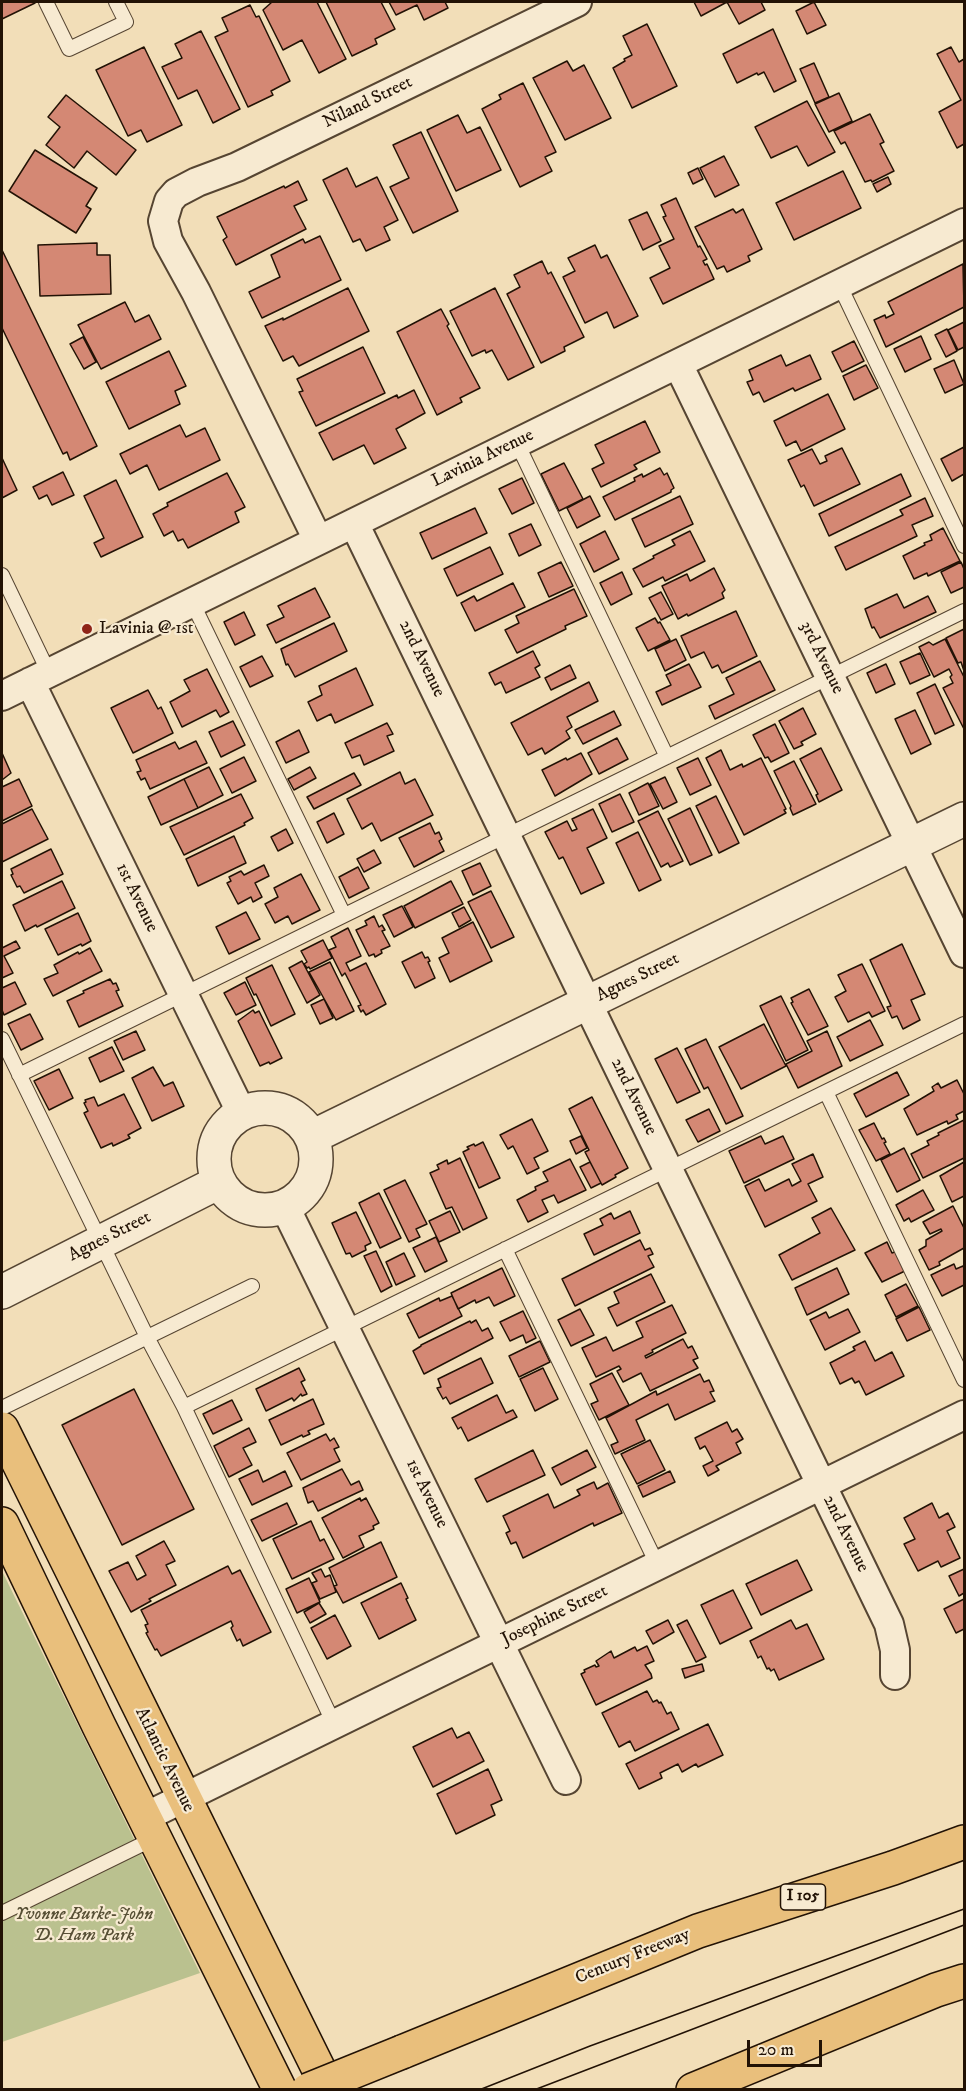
<!DOCTYPE html>
<style>
body{margin:0}
#map{position:relative;width:966px;height:2091px;overflow:hidden;background:#f2deb8;font-family:"IM FELL DW Pica",serif}
canvas{display:block}
.frame{position:absolute;inset:0;border:3px solid #221205;pointer-events:none}
.scale{position:absolute;left:747px;top:2040px;width:75px;height:27px;box-sizing:border-box;border:3px solid #221205;border-top:0;padding-left:8px;font-size:18px;line-height:21px;white-space:nowrap;color:#221205;-webkit-text-stroke:4px #f7ead1;paint-order:stroke}
</style>
<div id="map">
<canvas width="966" height="2091"></canvas>
<div class="frame"></div>
<div class="scale">20 m</div>
</div>
<script>
const g = document.querySelector('canvas').getContext('2d');
g.lineJoin = 'round';
function fill(path, color) { g.fillStyle = color; g.fill(path, 'evenodd'); }
function trace(path, color, width, dash) { g.strokeStyle = color; g.lineWidth = width; g.lineCap = dash ? 'butt' : 'round'; g.setLineDash(dash || []); g.stroke(path); }
function drawText(font, color, halo, rows, align = 'center') {
  g.font = font + ' "IM FELL DW Pica",serif'; g.lineWidth = 4.5; g.setLineDash([]); g.textBaseline = 'middle'; g.strokeStyle = halo; g.fillStyle = color; for (const [text, x, y, turn = 0] of rows) {
    g.save(); g.translate(x, y); g.rotate((+turn || 0) * Math.PI / 180); g.textAlign = isNaN(turn) ? turn : align; if (halo) g.strokeText(text, 0, 0); g.fillText(text, 0, 0); g.restore();
  }
}
const green = new Path2D(`
 M2 1571 200 1973 2 2042Z`);
const building = new Path2D(`
 M2 2H35V3L2 19Z
 M272 2H317L346 59 319 73 302 40 283 50 263 10Z
 M326 2H381L395 29 375 39 377 44 352 56Z
 M389 2H445L448 8 424 20 417 5 396 15Z
 M694 2H761L765 10 739 24 727 2 701 16Z
 M814 2 826 25 807 34 796 11Z
 M250 5 256 17 259 16 290 81 271 91 273 95 248 107 215 37 228 31 222 18Z
 M647 24 677 86 632 108 613 68 625 61 624 59 632 55 623 36Z
 M773 29 796 81 774 92 764 72 758 75 757 73 737 83 723 54Z
 M201 31 240 109 213 123 197 90 178 99 162 67 182 58 175 44Z
 M144 47 182 125 147 142 141 130 128 136 96 70Z
 M951 47 959 62 964 59V144L957 148 939 112 961 100 937 54Z
 M567 61 573 71 584 65 611 118 565 140 533 78Z
 M814 63 829 97 815 103 800 69Z
 M523 83 556 152 545 157 552 171 520 187 482 109 501 99 499 95Z
 M839 93 852 121 829 132 815 104Z
 M66 95 136 150 116 175 87 151 74 168 46 145 60 127 48 117Z
 M807 101 835 152 808 166 797 146 771 158 755 127Z
 M870 114 884 142 880 144 894 171 872 182 871 180 865 182 845 142 841 144 834 131Z
 M458 115 467 133 480 127 501 170 456 191 427 130Z
 M421 132 458 211 413 233 390 187 409 178 393 145Z
 M35 150 97 188 86 206 91 209 76 233 9 191Z
 M724 156 739 185 715 197 700 168Z
 M347 168 356 187 377 177 398 220 384 227 390 240 366 251 360 239 353 242 323 180Z
 M698 168 703 179 693 184 688 173Z
 M843 171 861 208 794 240 776 203Z
 M888 177 891 184 877 192 873 184Z
 M298 181 307 200 294 206 306 229 236 265 223 240 227 237 217 217 284 186 285 188Z
 M676 198 698 247 700 246 707 259 703 261 705 265 707 264 714 279 663 304 650 278 670 268 659 246 674 239 663 217 666 216 661 205Z
 M733 209 736 213 743 209 762 249 748 256 750 261 727 272 724 266 717 269 695 227Z
 M647 212 661 241 643 250 629 220Z
 M320 236 341 280 262 318 249 292 280 277 271 255 303 239 305 243Z
 M97 243V255H110L111 294 40 296 38 245Z
 M595 245 601 258 607 255 638 316 614 328 607 312 585 323 563 277 575 271 568 258Z
 M2 250 97 446 70 460 67 452 63 454 2 328Z
 M542 261 548 274 551 272 584 337 564 347 565 351 541 363 507 294 520 287 514 275Z
 M963 264 964 307 886 347 874 320 885 315 886 318 894 314 888 302Z
 M348 288 369 331 299 366 293 356 283 361 265 326 283 318V320Z
 M495 288 534 367 508 380 492 350 486 353 485 350 472 356 450 311Z
 M125 302 135 322 149 315 161 339 101 369 78 325Z
 M441 309 449 324 447 326 480 388 460 398 462 402 437 415 397 332Z
 M964 322V347L958 350 948 330Z
 M947 329 957 351 946 357 935 335Z
 M921 336 931 359 905 372 894 349Z
 M83 337 96 362 84 369 70 344Z
 M854 341 864 361 842 372 832 352Z
 M363 347 385 393 316 426 299 392 303 391 297 379Z
 M169 351 186 386 175 391 180 404 129 429 106 382Z
 M781 355 786 366 810 355 821 379 795 391 793 388 764 402 759 392 753 395 747 382 753 380 749 370Z
 M954 360 964 384 945 393 934 369Z
 M866 365 878 388 854 400 843 376Z
 M414 390 425 413 396 429 406 448 374 464 364 445 333 460 319 433 397 395 398 398Z
 M828 394 845 429 801 451 796 441 786 446 774 421Z
 M645 421 660 452 634 465 637 469 601 487 592 469 604 463 595 445Z
 M180 425 186 437 205 428 220 460 159 490 147 465 130 474 120 454Z
 M964 447V474L952 481 941 459Z
 M842 448 860 484 814 506 804 485 801 487 788 460 812 449 820 464 827 461 825 456Z
 M2 458 17 490 2 498Z
 M564 463 583 499 559 511 541 474Z
 M660 468 664 475 667 473 674 488 671 490V492L615 520 603 497 635 481 634 478 642 474 643 477Z
 M63 472 74 495 52 505 47 495 39 499 33 487Z
 M227 473 245 507 235 512 239 522 188 548 183 539 178 541 173 531 164 536 153 514 168 506 167 503Z
 M901 474 911 496 829 536 819 514Z
 M522 478 534 503 512 514 499 489Z
 M116 480 143 537 101 557 94 543 104 538 84 496Z
 M590 496 600 516 577 528 567 508Z
 M680 496 693 524 645 547 632 519Z
 M925 498 933 516 912 525 917 536 846 570 835 547 903 515 900 510Z
 M475 508 487 533 432 559 420 533Z
 M531 524 541 545 519 556 509 534Z
 M943 528 960 561 928 576 927 573 914 579 903 556 925 545 924 543 932 540 930 535Z
 M605 531 619 559 594 572 580 544Z
 M690 531 705 561 665 581 663 577 643 587 633 569 654 558 653 556 675 545 672 540Z
 M490 547 503 574 457 596 444 569Z
 M561 562 573 586 549 597 538 573Z
 M961 562 964 569V587L951 593 941 572Z
 M714 568 725 590 722 593 724 598 688 616 687 614 678 619 662 586 687 574 690 581Z
 M622 572 632 594 611 605 600 583Z
 M513 583 525 607 475 631 461 603 474 596 477 601Z
 M315 588 330 617 276 643 267 625 284 617 278 606Z
 M574 589 587 616 565 626 566 629 517 653 505 630 519 623 516 616Z
 M661 592 673 614 661 620 649 598Z
 M897 594 904 608 928 596 936 612 880 638 874 627 872 628 865 609Z
 M736 611 757 656 722 673 718 665 712 668 704 652 691 658 681 636Z
 M244 612 255 635 235 645 224 622Z
 M655 618 658 623 660 622 670 640 648 651 636 628Z
 M334 623 347 651 295 677 288 664 286 665 281 649Z
 M964 629V671L961 662 958 663 946 638Z
 M676 639 686 660 665 671 655 649Z
 M945 639 964 677V729L943 688 953 683 950 677 952 675 949 669 934 677 919 647 929 642 933 645Z
 M533 651 540 665 535 668 540 677 506 693 501 682 495 685 489 673Z
 M920 653 930 675 910 684 900 662Z
 M262 656 273 676 250 687 240 667Z
 M760 661 775 690 715 719 709 706 734 694 726 678Z
 M689 664 701 687 662 705 656 692 671 685 666 675Z
 M886 664 895 684 876 693 867 673Z
 M570 665 576 678 551 690 545 678Z
 M356 668 373 705 335 723 331 714 317 721 308 702 322 695 319 686Z
 M207 669 229 712 220 717 216 710 182 727 170 702 190 691 184 680Z
 M589 682 598 701 567 717 572 727 566 731 570 738 545 754 542 748 528 755 511 723Z
 M935 684 954 725 935 734 917 693Z
 M148 690 158 709 161 707 173 733 133 753 111 708Z
 M803 708 816 734 801 742 803 745 794 749 779 721Z
 M915 710 931 744 911 754 895 719Z
 M614 711 621 725 583 744 575 730Z
 M233 721 245 745 221 757 209 732Z
 M387 723 393 734 387 736 394 751 364 765 360 755 352 758 345 743Z
 M775 724 789 753 771 762 768 757 765 758 753 735Z
 M299 730 309 752 286 763 276 742Z
 M617 738 628 759 599 774 588 753Z
 M196 741 207 763 150 789 145 778 141 780 137 772 141 771 136 760 175 742 179 749Z
 M821 748 842 790 819 802 816 795 818 794 800 759Z
 M721 750 730 770 742 764 743 767 761 758 786 809 784 810 786 813 744 835 706 758Z
 M2 753 11 773 2 780Z
 M581 753 592 774 555 796 542 770 566 758 567 760Z
 M244 757 256 781 232 793 220 769Z
 M698 758 711 785 690 795 677 768Z
 M794 761 816 804 793 815 790 808 791 806 774 771Z
 M209 767 223 795 198 808 184 779Z
 M310 767 316 778 294 790 288 779Z
 M400 772 405 784 415 779 433 815 381 841 372 823 362 829 347 799Z
 M354 773 361 785 314 809 307 797Z
 M665 777 677 802 663 809 650 784Z
 M19 779 32 806 2 821V787Z
 M184 779 198 808 161 825 148 797Z
 M648 783 659 806 639 815 629 793Z
 M241 794 253 818 244 823 245 825 184 855 170 827Z
 M620 794 634 822 612 832 599 804Z
 M716 796 739 843 719 853 696 806Z
 M690 808 712 855 690 865 668 819Z
 M32 809 48 839 2 862V824Z
 M593 809 607 838 587 848 604 883 581 894 563 857 559 859 545 832 567 821 572 831 577 829 572 819Z
 M658 811 683 861 670 867 668 863 661 867 638 821Z
 M334 813 344 834 327 843 317 822Z
 M430 823 435 834 439 832 442 839 439 841 444 851 414 867 399 838Z
 M286 829 293 843 278 851 271 837Z
 M638 832 661 880 639 891 616 843Z
 M234 836 246 863 198 886 186 859Z
 M51 849 63 874 24 893 20 886 17 887 11 875 13 874 11 869Z
 M374 850 381 863 364 872 357 859Z
 M480 863 491 886 473 895 462 871Z
 M264 865 269 876 255 883 262 897 253 902 251 897 238 904 227 883 231 881 229 877 241 871 244 875Z
 M358 867 369 888 349 898 339 877Z
 M301 874 320 910 292 924 288 916 275 923 265 904 278 897 274 888Z
 M62 881 75 908 37 927 36 925 25 931 13 905Z
 M451 881 463 904 415 928 404 906Z
 M491 891 514 937 491 948 468 902Z
 M402 906 413 927 394 937 383 915Z
 M464 907 471 920 459 927 452 913Z
 M246 912 260 939 229 954 216 927Z
 M78 913 91 941 82 946 81 944 58 955 45 929Z
 M374 916 379 927 382 925 385 930 382 931 390 946 381 950 382 953 375 957 374 954 369 956 356 930 367 925 365 921Z
 M473 922 492 961 450 982 439 958 449 953 442 938Z
 M348 928 361 956 346 963 350 971 366 963 386 1004 366 1015 363 1010 361 1012 358 1006 361 1005 345 973 342 976 329 950 336 947 331 937Z
 M323 940 332 958 310 969 309 967 307 968 304 964 307 962 301 951Z
 M16 941 20 948 4 956 13 973 2 978V948Z
 M902 944 925 994 911 1000 920 1020 903 1029 897 1016 892 1018 887 1007 891 1006 870 960Z
 M90 948 102 971 53 996 44 979 58 973 54 965 78 952 79 954Z
 M422 952 425 958 428 957 430 961 428 962 435 978 415 988 402 962Z
 M302 961 320 995 307 1003 289 968Z
 M330 962 354 1011 336 1020 309 972Z
 M862 964 885 1011 872 1017 869 1012 848 1022 835 997 846 991 838 975Z
 M272 965 295 1014 271 1026 256 994 254 995 246 978Z
 M110 979 113 984 116 983 119 990 116 991 123 1006 79 1027 67 1001 84 993 83 991Z
 M15 982 26 1004 4 1015 2 1010V988Z
 M245 982 256 1005 236 1015 224 993Z
 M809 989 828 1026 808 1035 791 1003 793 1002 791 998Z
 M781 996 808 1050 786 1061 760 1006Z
 M324 999 333 1018 320 1024 311 1005Z
 M253 1010 255 1013 259 1011 282 1058 270 1064 269 1062 260 1066 238 1021Z
 M30 1014 43 1039 21 1050 8 1024Z
 M870 1020 883 1045 850 1061 837 1037Z
 M764 1024 786 1066 741 1089 719 1047Z
 M136 1031 145 1050 123 1060 114 1041Z
 M827 1031 842 1066 798 1088 786 1064 812 1051 807 1041Z
 M706 1039 743 1116 726 1124 708 1087 704 1089 685 1049Z
 M112 1047 124 1071 100 1082 89 1058Z
 M677 1048 700 1092 677 1103 655 1059Z
 M153 1067 164 1086 173 1082 184 1106 152 1121 132 1078Z
 M59 1069 73 1098 49 1110 34 1081Z
 M897 1072 909 1095 866 1117 854 1094Z
 M957 1080 964 1094V1111L956 1115 958 1119 948 1124 947 1121 917 1135 904 1109 934 1091 932 1087 938 1083 941 1088Z
 M124 1094 141 1128 128 1135 130 1138 113 1146 112 1143 101 1148 84 1113 88 1111 84 1103 86 1102 85 1100 94 1097 98 1106Z
 M592 1097 628 1168 615 1175 616 1177 602 1185 585 1152 589 1150 569 1109Z
 M709 1109 720 1131 698 1142 686 1120Z
 M532 1119 548 1151 534 1158 539 1168 527 1174 513 1146 508 1149 500 1135Z
 M964 1120V1158L923 1178 911 1154 929 1145 927 1141 939 1135 938 1133Z
 M874 1123 882 1139 884 1138 886 1142 884 1143 890 1154 876 1161 859 1130Z
 M581 1136 587 1148 576 1154 570 1141Z
 M761 1136 765 1144 783 1136 794 1159 744 1183 729 1151Z
 M483 1142 500 1178 479 1188 463 1152 469 1149 467 1147 474 1144 475 1146Z
 M904 1148 920 1180 897 1192 881 1160Z
 M813 1154 823 1177 808 1184 817 1201 765 1227 745 1186 759 1179 765 1191 789 1179 792 1186 801 1181 792 1164Z
 M460 1158 487 1218 463 1230 452 1207 446 1209 430 1173 439 1169 437 1165 447 1160 448 1164Z
 M570 1159 586 1190 558 1203 554 1195 542 1200 548 1212 528 1222 517 1200 536 1190 535 1187 548 1181 543 1172Z
 M590 1162 601 1183 591 1188 580 1167Z
 M964 1162V1196L952 1202 940 1176Z
 M405 1180 427 1224 416 1229 420 1237 409 1242 384 1190Z
 M923 1190 934 1210 911 1222 909 1218 904 1221 896 1205Z
 M379 1193 401 1238 380 1248 359 1203Z
 M953 1206 964 1228V1248L939 1262 940 1265 929 1270 919 1250 926 1246V1240L942 1231 941 1229 930 1234 923 1222Z
 M831 1208 855 1250 792 1280 779 1255 820 1233 812 1218Z
 M450 1211 460 1232 439 1242 429 1221Z
 M630 1211 640 1233 594 1255 584 1234 603 1225 600 1219 611 1213 614 1219Z
 M356 1212 371 1243 365 1246 366 1250 352 1257 350 1253 346 1254 332 1223Z
 M436 1237 447 1261 425 1272 413 1248Z
 M640 1240 645 1250 650 1248 653 1254 648 1256 654 1267 575 1306 562 1279Z
 M887 1242 892 1253 897 1251 907 1270 882 1282 865 1253Z
 M376 1251 392 1286 381 1292 364 1256Z
 M404 1253 415 1276 396 1285 386 1262Z
 M954 1264 956 1269 963 1266 964 1268V1285L942 1296 931 1275Z
 M502 1268 515 1296 494 1306 489 1297 476 1303 475 1300 458 1309 451 1293Z
 M837 1268 849 1294 807 1315 795 1288Z
 M651 1274 665 1302 617 1326 608 1308 619 1303 614 1292Z
 M906 1284 918 1306 896 1317 885 1295Z
 M452 1296 462 1316 419 1338 407 1314 439 1298 440 1301Z
 M672 1305 686 1333 652 1350 653 1352 645 1356 646 1358 683 1339 688 1348 692 1346 698 1358 693 1360 698 1368 650 1391 641 1373 623 1382 617 1371 621 1369 619 1366 596 1377 582 1348 606 1337 613 1351 643 1337 636 1322Z
 M919 1307 930 1330 907 1341 896 1319Z
 M580 1309 594 1335 571 1346 558 1320Z
 M848 1309 860 1332 825 1350 810 1320 826 1312 829 1318Z
 M523 1311 536 1338 526 1343 523 1335 510 1341 500 1322Z
 M476 1320 482 1331 488 1328 493 1338 424 1374 413 1351 421 1346V1345L470 1321 471 1323Z
 M540 1341 550 1362 519 1377 509 1356Z
 M865 1341 875 1361 892 1352 904 1376 866 1395 859 1381 855 1383 852 1378 840 1384 830 1363 855 1350 853 1347Z
 M481 1358 493 1383 450 1404 446 1397 443 1399 437 1388 441 1387 438 1379Z
 M299 1368 305 1380 301 1382 307 1394 302 1396 301 1394 294 1401 292 1398 266 1411 256 1389Z
 M543 1368 558 1399 535 1411 520 1379Z
 M612 1373 629 1405 599 1420 591 1404 598 1401 590 1384Z
 M700 1374 704 1382 709 1380 714 1391 710 1392 715 1401 675 1420 668 1404 636 1420 645 1440 615 1454 611 1445 618 1442 606 1418 656 1391 657 1395Z
 M134 1389 194 1509 122 1545 62 1425Z
 M497 1395 506 1413 513 1410 517 1417 468 1441 461 1427 458 1429 452 1418Z
 M313 1399 324 1424 308 1431 310 1434 303 1437 302 1435 281 1445 269 1420Z
 M232 1400 242 1420 213 1434 203 1414Z
 M727 1422 732 1432 737 1429 743 1439 736 1443 741 1453 716 1466 719 1470 708 1476 703 1466 713 1461 705 1446 700 1449 695 1438Z
 M249 1428 256 1442 243 1448 252 1465 229 1477 214 1446Z
 M326 1434 330 1441 334 1438 339 1447 334 1449 340 1461 301 1480 287 1453Z
 M650 1440 665 1470 637 1484 621 1454Z
 M533 1450 545 1475 487 1502 475 1479Z
 M587 1450 596 1467 561 1485 552 1468Z
 M342 1469 351 1485 359 1481 363 1490 318 1511 313 1501 308 1503 303 1488Z
 M258 1470 263 1482 285 1471 292 1486 252 1505 239 1479Z
 M670 1471 675 1482 643 1497 638 1486Z
 M594 1482 597 1489 608 1483 622 1513 594 1526 593 1523 523 1558 516 1542 511 1544 506 1533 510 1531 503 1516 548 1494 554 1508 580 1495 577 1490Z
 M360 1498 361 1501 366 1498 379 1523 373 1526 374 1529 359 1536 364 1547 343 1558 322 1518Z
 M287 1503 297 1524 262 1541 251 1520Z
 M932 1503 939 1518 948 1513 955 1527 947 1531 960 1558 941 1567 938 1561 918 1571 904 1544 915 1539 904 1518Z
 M311 1521 320 1541 324 1539 334 1559 292 1579 273 1539Z
 M164 1541 175 1561 166 1565 176 1585 149 1599 151 1601 131 1612 109 1571 128 1562 137 1580 146 1575 136 1556Z
 M381 1542 397 1577 343 1603 334 1586 337 1585 329 1568Z
 M797 1560 812 1590 761 1615 746 1584Z
 M228 1566 232 1574 240 1570 271 1632 243 1646 240 1639 237 1641 231 1628 233 1626 231 1621 161 1656 157 1649 155 1650 146 1633 148 1632 145 1625 148 1624 141 1610Z
 M321 1569 325 1577 330 1575 336 1592 320 1599 312 1583 317 1581 312 1573Z
 M964 1569V1593L959 1596 949 1576Z
 M309 1578 320 1602 297 1613 286 1589Z
 M401 1583 408 1598 406 1599 416 1620 379 1639 361 1603Z
 M733 1590 752 1628 720 1644 701 1605Z
 M964 1599V1629L956 1633 944 1609Z
 M319 1603 326 1614 310 1623 304 1612Z
 M335 1615 351 1646 327 1659 311 1628Z
 M668 1620 674 1632 653 1644 646 1631Z
 M687 1620 706 1657 696 1662 677 1625Z
 M791 1620 796 1629 807 1624 824 1659 779 1680 774 1669 771 1671 769 1668 767 1669 761 1656 758 1658 750 1641Z
 M647 1646 654 1661 645 1665 651 1674 652 1678 596 1705 581 1674 585 1672 584 1670 595 1665 596 1667 599 1666 596 1661 611 1651 614 1658 635 1647 637 1651Z
 M702 1664 704 1671 685 1678 682 1669Z
 M647 1691 653 1702 657 1700 659 1703 661 1702 667 1714 671 1712 679 1729 635 1751 630 1741 619 1747 602 1713Z
 M708 1724 723 1755 698 1767 696 1764 682 1772 678 1764 660 1773 662 1778 639 1789 626 1764Z
 M452 1728 457 1738 469 1732 484 1761 433 1787 413 1747Z
 M488 1769 502 1800 491 1805 495 1815 456 1834 437 1794Z`);
const service = new Path2D(`
 M46 2 69 49 126 22 116 2
 M839 284 964 546
 M517 443 667 757
 M2 575 49 673
 M192 602 344 915
 M2 1039 147 1337 184 1407 334 1724
 M19 1075 964 611
 M826 1092 964 1380
 M505 1249 658 1566
 M184 1407 964 1024
 M2 1408 252 1286
 M2 1913 155 1838`);
const minor = new Path2D(`
 M678 364 964 953
 M354 523 889 1624 895 1650V1675
 M318 540 196 292 168 241 163 221 169 201 176 193 197 182 237 167 577 2
 M30 682 242 1114
 M2 696 964 223
 M285 1207 566 1780
 M145 1817 964 1415`);
const tertiary = new Path2D(`
 M214 1159a51 51 0 1 1 102 0a51 51 0 1 1-102 0Z
 M312 1137 964 819
 M2 1292 219 1182`);
const primary = new Path2D(`
 M2 1429 329 2090
 M2 1524 99 1726 280 2090`);
const motorway = new Path2D(`
 M402 2052 698 1931 893 1868 964 1842
 M693 2090 936 1990 964 1981`);
const tram = new Path2D(`
 M479 2090 590 2046 964 1909
 M534 2090 964 1925`);
const motorwayBridge = new Path2D(`
 M308 2090 402 2052`);
const markers = [
 [87,629,6,"#8f2418"]
];
const shields = [
 [803,1897,45]
];
const shieldNames = [
 ["I 105",803,1897]
];
const streetNames = [
 ["Niland Street",368,103,-26],
 ["Lavinia Avenue",483,459,-26],
 ["3rd Avenue",821,658,64],
 ["2nd Avenue",421,659,64],
 ["1st Avenue",136,898,64],
 ["Agnes Street",638,978,-26],
 ["2nd Avenue",633,1097,64],
 ["Agnes Street",110,1237,-27],
 ["1st Avenue",426,1494,64],
 ["2nd Avenue",845,1534,64],
 ["Josephine Street",555,1616,-26],
 ["Atlantic Avenue",164,1760,64],
 ["Century Freeway",633,1957,-22]
];
const poiNames = [
 ["Lavinia @ 1st",99,629]
];
const parkNames = [
 ["Yvonne Burke-John",84,1915],
 ["D. Ham Park",84,1936]
];
fill(green, '#bac18f');
fill(building, '#d48874');
trace(building, '#221205', 1.5);
trace(service, '#564532', 16);
trace(minor, '#564532', 32);
trace(tertiary, '#564532', 36);
trace(primary, '#221205', 36);
trace(motorway, '#221205', 36);
trace(service, '#f7ead1', 14);
trace(minor, '#f7ead1', 28);
trace(tertiary, '#f7ead1', 33);
trace(primary, '#e9bf7c', 33);
trace(motorway, '#e9bf7c', 33);
trace(tram, '#221205', 1.5);
trace(motorwayBridge, '#221205', 36, []);
trace(motorwayBridge, '#e9bf7c', 33);
for (const [x, y, r, color] of markers) { const dot = new Path2D(); dot.arc(x, y, r, 0, 2 * Math.PI); g.fillStyle = color; g.fill(dot); trace(dot, '#f7ead1', 2); }
for (const [x, y, w] of shields) { const box = new Path2D(); box.roundRect(x - w / 2, y - 13, w, 26, 4.5); g.fillStyle = '#f7ead1'; g.fill(box); trace(box, '#221205', 1.5); }
drawText('bold 16px', '#221205', null, shieldNames);
drawText('18px', '#221205', '#f7ead1', streetNames);
drawText('18px', '#221205', '#f7ead1', poiNames, 'left');
drawText('italic 18px', '#574f35', '#f7ead1', parkNames);
</script>
